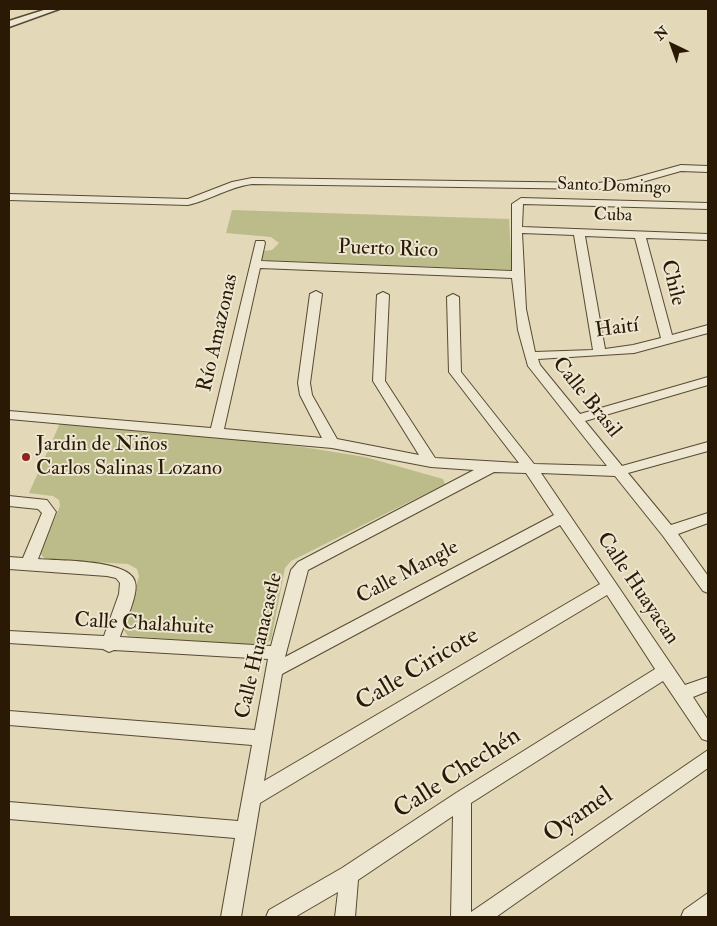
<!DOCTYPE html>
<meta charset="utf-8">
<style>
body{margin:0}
#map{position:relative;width:717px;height:926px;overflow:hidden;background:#e3d8b8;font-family:"IM FELL Double Pica",serif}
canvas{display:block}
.frame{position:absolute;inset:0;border:10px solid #2a1a05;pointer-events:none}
.north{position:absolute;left:647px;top:20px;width:50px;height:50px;-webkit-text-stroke:4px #ede6d1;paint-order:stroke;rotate:318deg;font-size:14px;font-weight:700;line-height:20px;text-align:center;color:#2a1a05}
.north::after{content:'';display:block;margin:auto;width:18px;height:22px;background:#2a1a05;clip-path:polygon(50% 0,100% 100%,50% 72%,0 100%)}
</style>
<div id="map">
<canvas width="717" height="926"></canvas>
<div class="frame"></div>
<div class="north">N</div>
</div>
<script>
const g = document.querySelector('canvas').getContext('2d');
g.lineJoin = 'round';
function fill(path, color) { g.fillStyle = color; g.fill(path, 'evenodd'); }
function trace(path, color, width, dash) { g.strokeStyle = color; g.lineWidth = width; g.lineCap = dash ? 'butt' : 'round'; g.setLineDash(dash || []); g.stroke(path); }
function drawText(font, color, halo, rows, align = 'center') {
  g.font = font + ' "IM FELL Double Pica",serif'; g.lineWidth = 4; g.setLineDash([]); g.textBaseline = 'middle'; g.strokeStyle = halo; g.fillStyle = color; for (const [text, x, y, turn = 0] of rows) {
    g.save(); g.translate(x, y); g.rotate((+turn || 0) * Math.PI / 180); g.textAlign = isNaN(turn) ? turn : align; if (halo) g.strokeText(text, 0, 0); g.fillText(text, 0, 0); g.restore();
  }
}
const green = new Path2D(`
 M232 210 509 219 512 270 261 260 263 251 272 250 279 243 271 237 226 233Z
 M61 421 303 447 365 457 443 479 445 484 291 561 285 568 271 640 262 646 128 636 123 629 139 576 137 569 128 564 45 559 40 553 60 506 59 500 53 496 29 493Z`);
const minor = new Path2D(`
 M681 165 708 166V172L681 171 628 186 598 189 252 184C229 187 210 200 188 205L9 200V194L188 199 232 182 252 178 598 183 627 180Z
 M521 198 708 203V209L523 204 522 227 708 234V240L646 238 672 335 708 325V333L634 353 538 359 540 365 580 414 708 377V385L585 421 622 466 708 442V451L628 473 671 525 708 513V523L678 534 708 576V593L703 591 663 536 615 476 541 473 685 685 708 677V691L693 697 708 720V741L702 739 663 681 471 803V912L708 750V768L496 917H451L453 816 358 880 355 917H335L338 892 295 917H266L269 910 342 868 456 793 655 669 607 595 260 803 241 917H221L235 838 9 819V802L238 821 252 745 9 725V711L255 730 268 659 114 650 109 652 103 649 9 643V631L104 636 119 594 120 583 116 578 107 576 9 569V557L23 558 42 513 38 509 9 506V496L47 500 56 512 38 559C58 561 130 559 135 582 139 594 124 624 120 637L271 646 291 570 298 562 474 470 431 467 332 448 9 419V411L211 428 256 241H264L265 243 261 261 512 271V204ZM522 233 574 235 593 350 535 352 526 309ZM585 236 635 238 661 338 633 345 605 349ZM260 268 512 278 518 330 528 366 607 466 534 464 461 372 459 297 453 294 447 297 449 372 519 463 435 458 385 381 389 295 383 292 377 295 373 381 419 455 337 439 312 395 310 383 322 294 316 291 310 294 298 383 300 395 322 438 224 429ZM494 472 526 473 554 515 285 657 308 570ZM560 525 600 584 264 781 282 674Z
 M708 893V916L681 917 684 910Z`);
const tertiary = new Path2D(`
 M47 9H59L9 27V21Z`);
const markers = [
 [26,457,5,"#8f2418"]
];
const farStreetnames = [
 ["Santo Domingo",614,187,2],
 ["Cuba",613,216,2]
];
const streetNames = [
 ["Puerto Rico",388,250,2],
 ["Chile",672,283,76],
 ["Haití",617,329,-8],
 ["Río Amazonas",219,333,-77],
 ["Calle Brasil",586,398,51],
 ["Calle Mangle",408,573,-28],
 ["Calle Huayacan",637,589,56],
 ["Calle Chalahuite",144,625,3],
 ["Calle Huanacastle",260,646,-77]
];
const poiNames = [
 ["Jardin de Niños",36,445],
 ["Carlos Salinas Lozano",36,469]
];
const nearStreetnames = [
 ["Calle Ciricote",418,670,-31],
 ["Calle Chechén",458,774,-33],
 ["Oyamel",579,816,-35]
];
fill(green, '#bbbc8a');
trace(minor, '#584a32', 2);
trace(tertiary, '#584a32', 3);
fill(minor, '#ede6d1');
fill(tertiary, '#ede6d1');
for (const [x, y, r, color] of markers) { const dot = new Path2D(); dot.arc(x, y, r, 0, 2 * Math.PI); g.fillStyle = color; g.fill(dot); trace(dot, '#ede6d1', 2); }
drawText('18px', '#2a1a05', '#ede6d1', farStreetnames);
drawText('21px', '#2a1a05', '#ede6d1', streetNames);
drawText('21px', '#2a1a05', '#ede6d1', poiNames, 'left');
drawText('25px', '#2a1a05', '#ede6d1', nearStreetnames);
</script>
